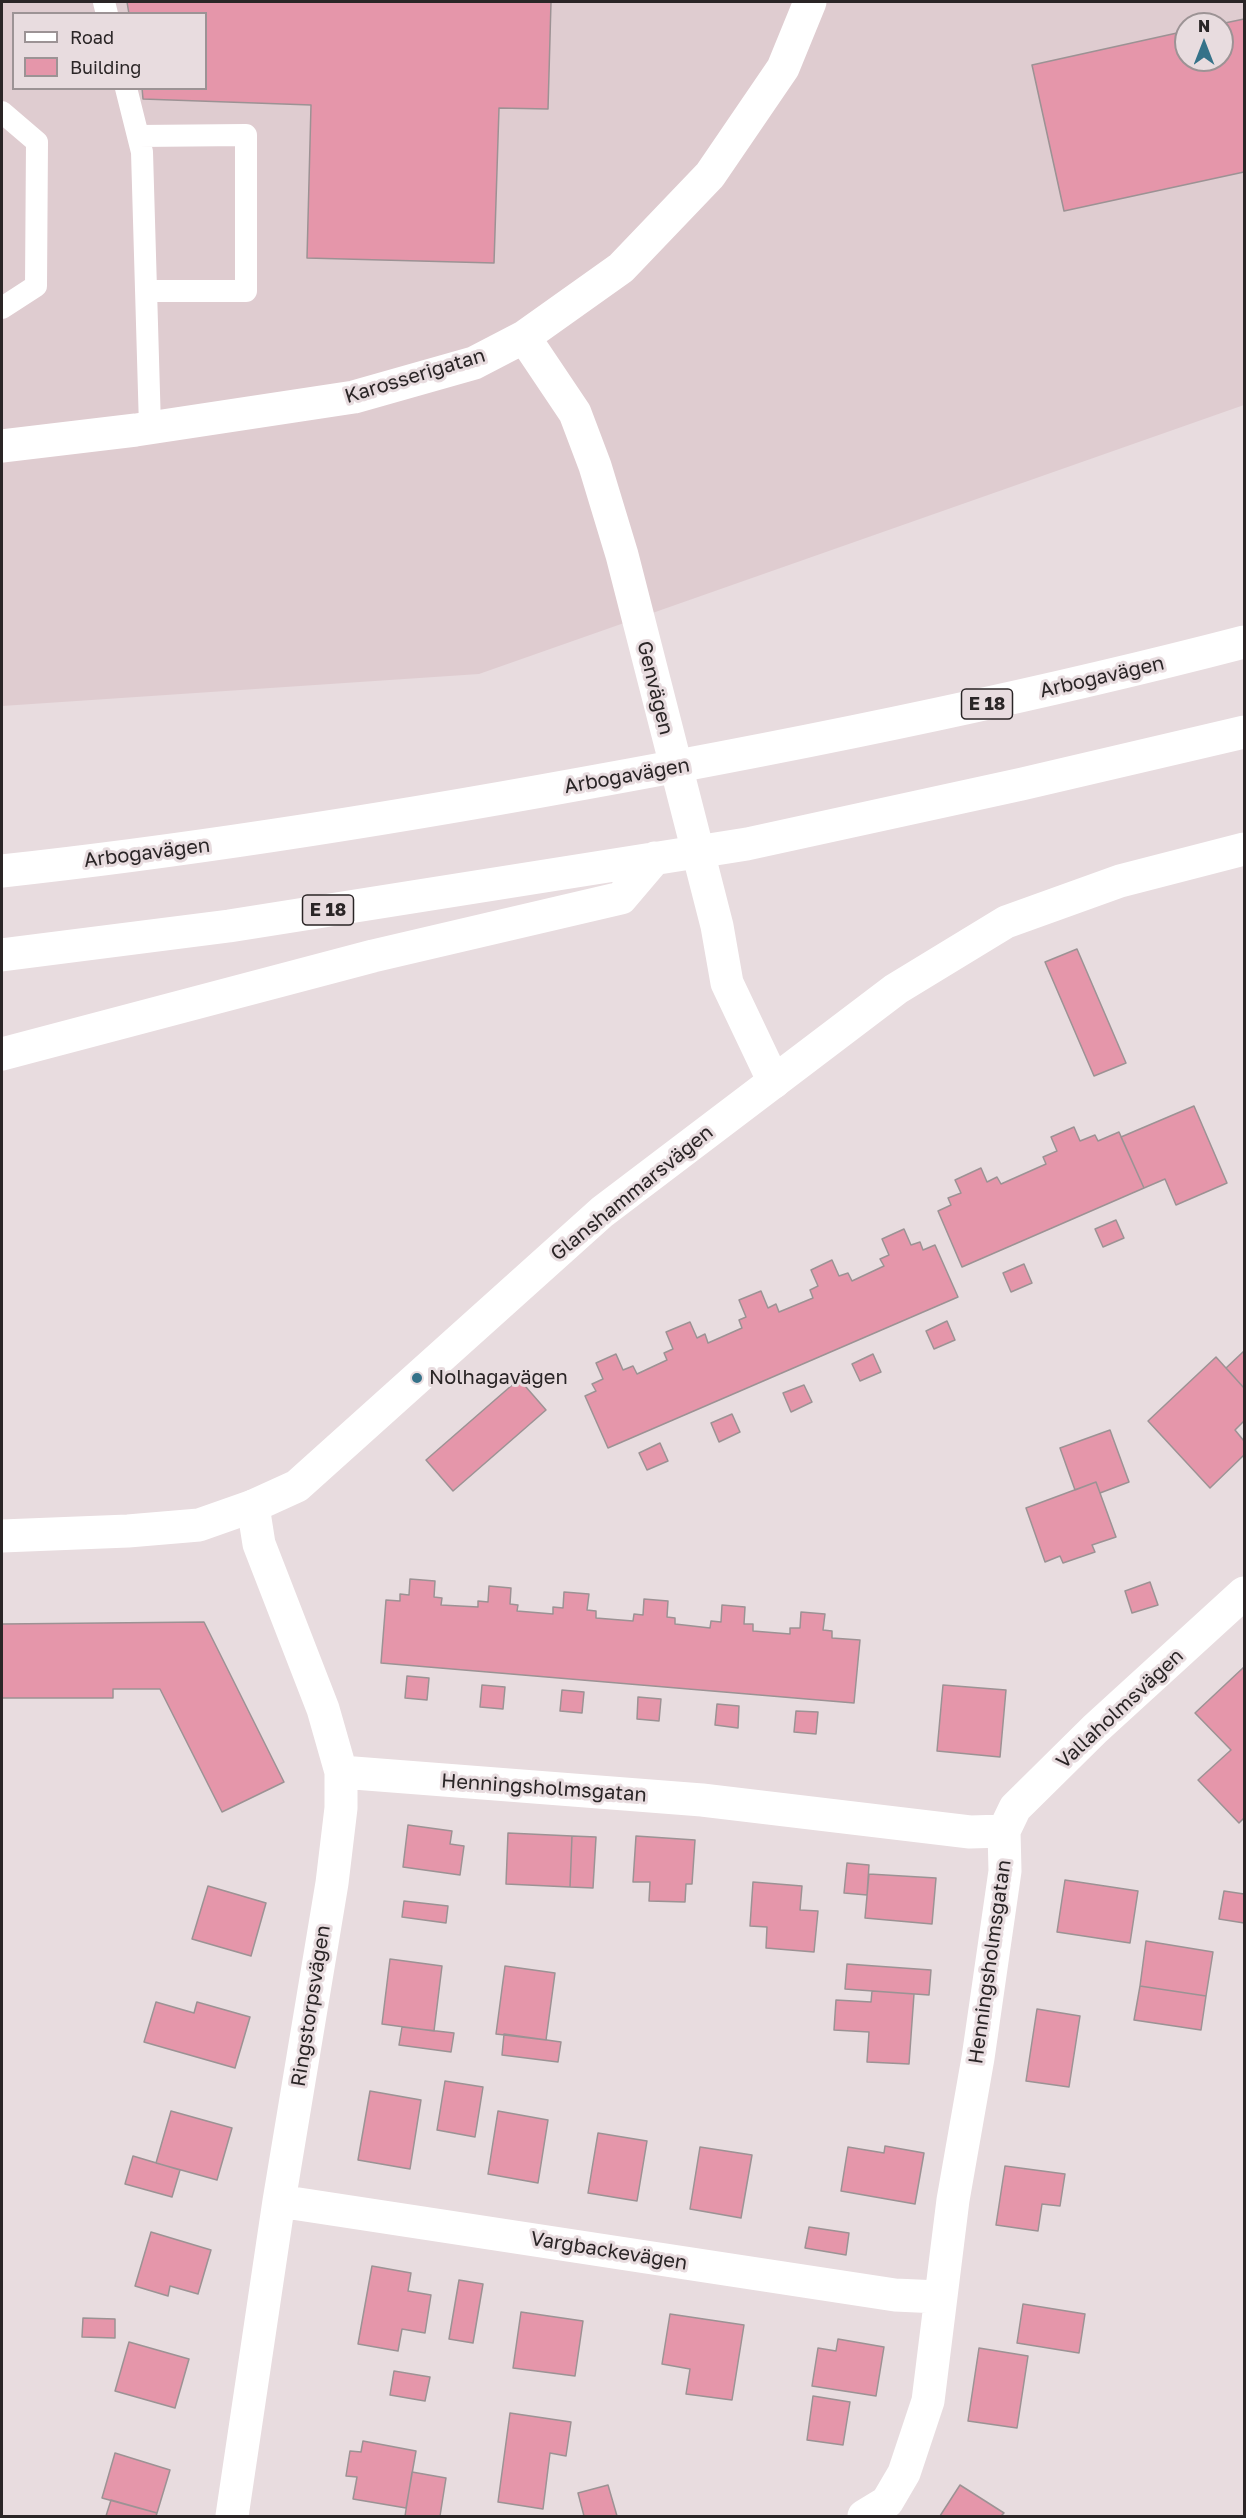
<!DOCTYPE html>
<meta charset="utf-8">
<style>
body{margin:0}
#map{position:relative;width:1246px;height:2518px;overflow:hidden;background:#e8dcdf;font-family:"Golos Text",sans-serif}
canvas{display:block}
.frame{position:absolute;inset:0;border:3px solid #2a2526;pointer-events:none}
.legend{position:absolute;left:12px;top:12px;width:195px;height:78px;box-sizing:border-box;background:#e8dcdf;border:2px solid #9c9395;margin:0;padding:8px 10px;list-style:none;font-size:18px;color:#2a2526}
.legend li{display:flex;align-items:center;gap:12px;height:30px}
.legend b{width:30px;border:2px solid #9c9395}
.north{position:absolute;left:1174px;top:12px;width:60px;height:60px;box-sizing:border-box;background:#e8dcdf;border:2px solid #9c9395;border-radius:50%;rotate:0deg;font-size:16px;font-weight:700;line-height:24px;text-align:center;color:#2a2526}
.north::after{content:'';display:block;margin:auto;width:21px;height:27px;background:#357289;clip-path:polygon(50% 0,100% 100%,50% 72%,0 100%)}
</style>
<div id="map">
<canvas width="1246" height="2518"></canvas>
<div class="frame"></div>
<ul class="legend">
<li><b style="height:8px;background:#fff"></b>Road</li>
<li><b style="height:16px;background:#e596aa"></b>Building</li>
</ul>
<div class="north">N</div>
</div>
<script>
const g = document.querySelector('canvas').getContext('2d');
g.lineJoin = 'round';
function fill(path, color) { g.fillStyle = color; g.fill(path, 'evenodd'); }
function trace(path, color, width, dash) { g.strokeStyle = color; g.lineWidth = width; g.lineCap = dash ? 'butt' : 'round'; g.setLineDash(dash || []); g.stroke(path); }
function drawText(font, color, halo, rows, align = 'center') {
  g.font = font + ' "Golos Text",sans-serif'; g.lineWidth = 6; g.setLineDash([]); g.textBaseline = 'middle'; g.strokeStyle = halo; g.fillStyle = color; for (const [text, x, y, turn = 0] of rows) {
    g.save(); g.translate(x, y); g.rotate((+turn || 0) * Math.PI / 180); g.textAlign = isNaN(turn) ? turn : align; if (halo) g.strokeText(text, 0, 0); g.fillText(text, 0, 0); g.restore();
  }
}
const built = new Path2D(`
 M2 2H1244V405L479 674 2 706ZM14 14H206V88H14ZM1186 24H1222V60H1186Z`);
const building = new Path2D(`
 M127 2H551L548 109 499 108 494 263 307 258 311 105 143 99 142 88H206V14H129Z
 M1244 19V172L1064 211 1032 65 1186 31V60H1222V24H1220Z
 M1077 949 1126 1063 1094 1076 1045 962Z
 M1194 1106 1227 1183 1176 1205 1165 1179 1144 1188 1121 1137Z
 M1074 1127 1080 1141 1095 1135 1098 1141 1119 1132 1144 1188 962 1267 938 1211 951 1205 948 1198 961 1193 955 1180 981 1168 987 1182 997 1177 1001 1184 1046 1164 1043 1157 1057 1151 1051 1137Z
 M1116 1220 1124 1238 1103 1247 1095 1229Z
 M904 1229 911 1245 920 1242 923 1250 935 1245 958 1297 608 1448 585 1396 596 1391 592 1384 603 1379 596 1363 616 1354 623 1370 633 1366 637 1374 667 1360 664 1353 673 1349 666 1332 690 1322 697 1338 705 1334 708 1343 742 1328 739 1320 746 1317 739 1300 761 1291 768 1308 776 1304 779 1312 813 1298 810 1290 818 1286 811 1270 832 1260 839 1276 848 1273 852 1281 884 1266 880 1259 889 1255 882 1239Z
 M1024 1264 1032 1283 1011 1292 1003 1273Z
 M947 1321 955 1340 934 1349 926 1331Z
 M1244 1351V1388L1226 1368Z
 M873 1354 881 1372 860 1381 852 1364Z
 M1216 1357 1244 1388V1421L1235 1430 1244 1441V1455L1210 1488 1148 1421Z
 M519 1379 546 1410 453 1491 426 1460Z
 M804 1385 812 1402 791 1412 783 1393Z
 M732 1414 740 1432 719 1442 711 1423Z
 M1110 1430 1129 1482 1100 1493 1096 1482 1075 1490 1060 1448Z
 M660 1443 668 1461 647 1470 639 1453Z
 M1096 1482 1116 1537 1092 1545 1095 1552 1063 1563 1060 1556 1045 1562 1026 1508Z
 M410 1579 435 1581 434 1597 442 1598 441 1605 478 1607V1601L488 1602 489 1586 511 1588 510 1604 518 1605 517 1611 553 1614V1607L563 1608 564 1592 589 1594 587 1610 596 1611V1618L633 1621 634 1614 643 1615 644 1599 668 1601 667 1617 675 1618V1624L710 1628 711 1621 721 1622 722 1605 745 1607 744 1624H753V1631L790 1634V1628H800L801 1612 825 1614 823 1630 832 1631V1638L860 1640 854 1703 381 1663 386 1600 400 1601V1594L409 1595Z
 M1150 1582 1158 1605 1132 1613 1125 1591Z
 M204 1622 284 1782 222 1812 160 1689H113V1698H2V1624Z
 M1244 1667V1818L1239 1823 1198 1780 1231 1750 1195 1713Z
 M407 1676 429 1678 427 1700 405 1698Z
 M482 1685 505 1687 503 1709 480 1707Z
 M943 1685 1006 1690 1000 1757 937 1751Z
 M562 1690 584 1692 582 1713 560 1711Z
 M638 1697 661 1699 659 1721 637 1719Z
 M717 1704 739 1706 738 1728 715 1725Z
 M796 1711 818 1712 816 1734 794 1732Z
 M408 1825 452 1831 450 1844 464 1846 460 1875 403 1867Z
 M508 1833 572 1836 570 1887 506 1884Z
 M572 1836 596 1837 593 1888 570 1887Z
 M636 1836 695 1840 692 1884H686L685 1902 649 1901 650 1882H633Z
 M847 1863 869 1865 867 1895 844 1893Z
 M869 1874 936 1878 932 1924 865 1918Z
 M1065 1880 1138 1891 1130 1943 1057 1932Z
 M753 1882 802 1886 800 1910 818 1911 814 1952 766 1948 767 1927 750 1926Z
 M208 1886 266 1903 251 1956 192 1939Z
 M1224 1891 1244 1894V1923L1219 1919Z
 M404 1901 448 1906 446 1923 402 1917Z
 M1146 1941 1213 1952 1206 1996 1140 1986Z
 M390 1959 442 1966 434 2031 382 2024Z
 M847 1964 931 1970 929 1995 845 1989Z
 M505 1966 555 1973 546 2040 496 2034Z
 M1140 1986 1206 1996 1201 2030 1134 2020Z
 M872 1991 914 1994 909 2064 867 2062 869 2032 834 2030 836 2000 871 2002Z
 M156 2002 194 2013 197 2002 250 2017 235 2068 144 2042Z
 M1037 2009 1080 2016 1069 2087 1026 2081Z
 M402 2027 454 2033 451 2052 399 2045Z
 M504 2034 561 2042 558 2062 502 2055Z
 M445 2081 483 2087 475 2137 437 2130Z
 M370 2091 421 2100 410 2169 358 2160Z
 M171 2111 232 2128 217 2180 156 2163Z
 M498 2111 548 2120 538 2183 488 2174Z
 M598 2133 647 2141 637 2201 588 2193Z
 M885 2146 924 2153 915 2204 841 2191 848 2147 884 2153Z
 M700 2147 752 2155 741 2218 690 2209Z
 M133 2156 180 2170 172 2197 125 2184Z
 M1005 2166 1065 2174 1060 2206 1042 2204 1038 2231 996 2225Z
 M809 2227 849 2233 846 2255 805 2248Z
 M151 2232 211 2250 198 2294 170 2286 168 2296 135 2286Z
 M372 2266 411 2273 408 2291 431 2295 425 2333 402 2329 398 2351 358 2344Z
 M459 2280 483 2284 473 2343 449 2339Z
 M1023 2304 1085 2314 1079 2353 1017 2343Z
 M521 2312 583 2321 575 2376 513 2368Z
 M670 2314 744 2325 732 2400 686 2394 690 2369 662 2364Z
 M83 2318 115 2319V2338L82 2337Z
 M838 2339 884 2347 876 2396 812 2386 818 2348 836 2351Z
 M129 2342 189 2359 175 2408 115 2391Z
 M979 2348 1028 2356 1017 2428 968 2421Z
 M394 2371 430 2377 425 2401 390 2395Z
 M813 2396 850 2402 843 2445 807 2440Z
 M510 2413 571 2422 566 2456 550 2453 543 2509 498 2502Z
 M363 2441 416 2451 406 2508 353 2499 357 2477 346 2476 350 2451 361 2452Z
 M115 2453 170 2470 157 2513 102 2498Z
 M412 2472 446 2478 440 2516H405Z
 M608 2485 617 2516H584L578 2493Z
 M960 2485 1004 2513 1001 2516H940Z
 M111 2500 157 2513 156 2516H106Z`);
const service = new Path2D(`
 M104 2 107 14
 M126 88 142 152 150 427
 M2 112 37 142 36 286 2 308
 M138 136 246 135V291H146`);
const minor = new Path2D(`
 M524 337 575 413 595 466 622 555 717 926 727 983 774 1082
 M2 446 136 430 354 397 474 363 524 337 621 268 710 175 783 68 810 2
 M341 1772 702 1800 970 1832 1004 1831 1005 1871 978 2058 953 2200 928 2401 904 2473 887 2502 864 2516
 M1004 1831 1015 1808 1095 1729 1244 1593
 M279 2201 895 2295 939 2297
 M232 2516 279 2201 332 1883 341 1808V1772L323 1709 259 1544 253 1506`);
const tertiary = new Path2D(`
 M2 1536 128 1531 199 1525 253 1506 297 1486 602 1212 896 989 1006 922 1120 881 1244 849`);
const motorway = new Path2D(`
 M2 871C195 850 388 819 580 784 803 744 1025 699 1244 642
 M2 955 229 926 747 844 1022 784 1244 732
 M2 1054 373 956 621 898 655 858`);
const markers = [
 [417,1378,6,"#357289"]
];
const shields = [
 [987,704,51],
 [328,910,51]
];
const shieldNames = [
 ["E 18",987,704],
 ["E 18",328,910]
];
const streetNames = [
 ["Karosserigatan",415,376,-17],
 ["Arbogavägen",1102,677,-13],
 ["Genvägen",655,688,76],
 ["Arbogavägen",627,776,-10],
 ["Arbogavägen",147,853,-7],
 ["Glanshammarsvägen",632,1193,-39],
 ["Vallaholmsvägen",1120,1709,-43],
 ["Henningsholmsgatan",544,1788,4],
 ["Henningsholmsgatan",990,1962,-82],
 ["Ringstorpsvägen",311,2006,-81],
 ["Vargbackevägen",609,2251,9]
];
const poiNames = [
 ["Nolhagavägen",429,1378]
];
fill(built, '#dfccd0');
fill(building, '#e596aa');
trace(building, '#9c9294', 1.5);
trace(service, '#fff', 22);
trace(minor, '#fff', 33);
trace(tertiary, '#fff', 33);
trace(motorway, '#fff', 33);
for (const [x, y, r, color] of markers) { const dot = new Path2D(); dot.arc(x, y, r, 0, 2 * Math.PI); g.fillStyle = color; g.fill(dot); trace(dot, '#e8dcdf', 2); }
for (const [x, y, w] of shields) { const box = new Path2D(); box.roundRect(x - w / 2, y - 15, w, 30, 4.5); g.fillStyle = '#e8dcdf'; g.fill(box); trace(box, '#2a2526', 1.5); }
drawText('bold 18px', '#2a2526', null, shieldNames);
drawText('20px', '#2a2526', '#e8dcdf', streetNames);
drawText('20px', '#2a2526', '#e8dcdf', poiNames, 'left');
</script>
